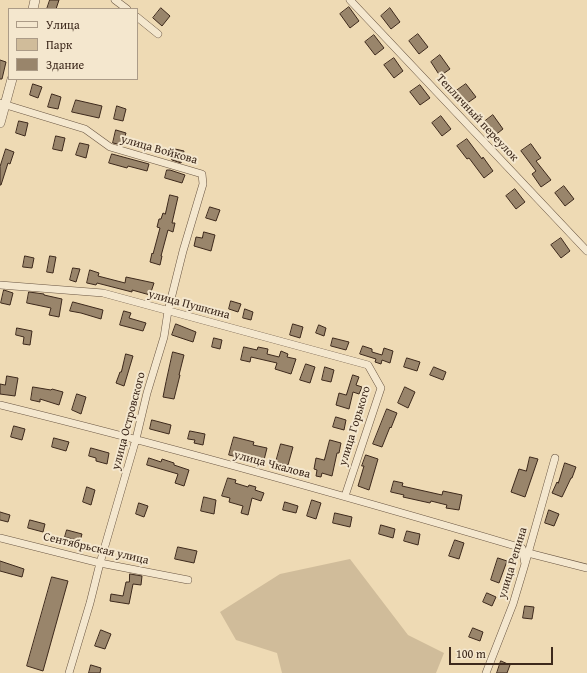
<!DOCTYPE html>
<meta charset="utf-8">
<style>
body{margin:0}
#map{position:relative;width:587px;height:673px;overflow:hidden;background:#eedab4;font-family:"Gentium Book Plus",serif}
canvas{display:block}
.legend{position:absolute;left:8px;top:8px;width:130px;height:72px;box-sizing:border-box;background:#f4e7ce;border:1px solid #ab9b87;margin:0;padding:5px 7px;list-style:none;font-size:12px;color:#3d291c}
.legend li{display:flex;align-items:center;gap:8px;height:20px}
.legend b{width:20px;border:1px solid #ab9b87}
.scale{position:absolute;left:449px;top:647px;width:104px;height:18px;box-sizing:border-box;border:2px solid #3d291c;border-top:0;padding-left:5px;font-size:12px;line-height:14px;white-space:nowrap;color:#3d291c;-webkit-text-stroke:3px #f4e7ce;paint-order:stroke}
</style>
<div id="map">
<canvas width="587" height="673"></canvas>
<ul class="legend">
<li><b style="height:5px;background:#f4e7ce"></b>Улица</li>
<li><b style="height:11px;background:#d0bc9a"></b>Парк</li>
<li><b style="height:11px;background:#99856b"></b>Здание</li>
</ul>
<div class="scale">100 m</div>
</div>
<script>
const g = document.querySelector('canvas').getContext('2d');
g.lineJoin = 'round';
function fill(path, color) { g.fillStyle = color; g.fill(path, 'evenodd'); }
function trace(path, color, width, dash) { g.strokeStyle = color; g.lineWidth = width; g.lineCap = dash ? 'butt' : 'round'; g.setLineDash(dash || []); g.stroke(path); }
function drawText(font, color, halo, rows, align = 'center') {
  g.font = font + ' "Gentium Book Plus",serif'; g.lineWidth = 4; g.setLineDash([]); g.textBaseline = 'middle'; g.strokeStyle = halo; g.fillStyle = color; for (const [text, x, y, turn = 0] of rows) {
    g.save(); g.translate(x, y); g.rotate((+turn || 0) * Math.PI / 180); g.textAlign = isNaN(turn) ? turn : align; if (halo) g.strokeText(text, 0, 0); g.fillText(text, 0, 0); g.restore();
  }
}
const green = new Path2D(`
 M350 559 408 635 444 653 436 673H282L277 653 236 640 220 612 280 574Z`);
const building = new Path2D(`
 M50 0H59L56 9H47Z
 M349 7 359 21 350 28 340 14Z
 M161 8 170 16 162 26 153 18Z
 M390 8 400 22 391 29 381 16Z
 M418 34 428 47 419 54 409 41Z
 M374 35 384 48 375 55 365 42Z
 M440 55 450 69 440 76 431 62Z
 M394 58 403 71 394 78 384 65Z
 M0 60 6 62 2 79H0Z
 M33 84 42 87 38 98 30 95Z
 M466 84 476 97 466 104 456 91Z
 M420 85 430 98 420 105 410 92Z
 M52 94 61 97 58 109 48 107Z
 M76 100 102 106 99 118 72 112Z
 M117 106 126 109 123 121 114 119Z
 M493 115 503 129 494 136 484 122Z
 M441 116 451 129 442 136 432 123Z
 M19 121 28 123 25 136 16 133Z
 M116 130 126 133 122 145 113 143Z
 M56 136 65 138 62 151 53 149Z
 M467 139 482 159 483 157 493 171 484 178 469 158 467 159 457 146Z
 M80 143 89 145 86 158 76 155Z
 M531 144 541 158 536 161 551 180 541 187 532 174 536 171 521 151Z
 M6 149 14 152 10 164 8 163 1 185H0V167Z
 M175 149 184 151 181 163 172 160Z
 M112 154 149 164 147 171 128 166 127 168 109 163Z
 M167 170H170L185 175 182 183 165 178Z
 M564 186 574 199 565 206 555 193Z
 M515 189 525 202 516 209 506 196Z
 M170 195 178 197 172 223H175L173 232 168 230 161 256H162L160 265 150 262 152 253 153 254 160 228 157 227 159 219H161L163 213 165 214Z
 M210 207 220 210 216 221 206 218Z
 M204 232 215 235 211 251 194 246 196 237 202 238Z
 M561 238 570 251 561 258 551 245Z
 M25 256 34 258 32 268 23 267Z
 M50 256 56 257 53 273 47 272Z
 M73 268 80 269 76 282 70 280Z
 M90 270 99 273 98 276 125 283 126 277 154 283 150 295 132 290V292L97 283 96 285 87 283Z
 M4 290 13 293 10 305 1 303Z
 M29 292 44 294V295L62 299 59 317 49 315 51 308 27 303Z
 M231 301 241 304 238 312 229 309Z
 M73 302 103 310 101 319 81 313 70 311Z
 M245 309 253 312 251 320 243 318Z
 M124 311 131 313 129 318 146 323 143 331 120 325Z
 M176 324 196 332 193 342 172 335Z
 M293 324 303 327 300 338 290 335Z
 M319 325 326 328 324 336 316 333Z
 M17 328 32 331 30 345 23 344 24 337 16 335Z
 M214 338 222 340 220 349 212 347Z
 M333 338 349 342 346 350 331 346Z
 M363 346 372 349V352L382 355 384 348 393 351 390 363 382 360 381 364 375 362 376 359 360 354Z
 M244 347 257 350 258 347 268 349 267 354 279 357 281 351 288 354 287 357 296 359 291 374 275 369 277 363 251 357 250 362 241 360Z
 M173 352 184 355 179 375H180L174 399 163 397 166 382Z
 M126 354 133 356 124 386 116 383 120 372H121Z
 M407 358 420 362 417 371 404 367Z
 M306 364 315 367 310 383 300 380Z
 M325 367 334 370 331 382 322 380Z
 M434 367 446 372 443 380 430 375Z
 M353 375 359 377 356 385 362 387 359 394 353 392 349 409 336 405 339 393 346 395Z
 M7 376 18 378 15 396 0 394V384L5 385Z
 M33 387 51 390 52 389 63 392 59 405 40 399V402L31 400Z
 M405 387 415 392 408 408 398 403Z
 M77 394 86 397 81 414 72 410Z
 M387 409 397 413 391 428 390 427 382 447 373 444Z
 M336 417 346 420 344 430 333 427Z
 M152 420 171 425 169 434 150 429Z
 M14 426 25 429 22 440 11 437Z
 M190 431 205 434 203 445 194 443 195 440 188 439Z
 M234 437 254 442 253 445 267 448 264 460 238 453 237 457 229 455Z
 M54 438 69 442 66 451 52 447Z
 M330 440 341 443 339 453H337L332 476 322 473 321 477 316 476 317 470 314 469 316 458 324 460Z
 M281 444 293 447 288 465 276 462Z
 M91 448 109 453 107 464 96 461V458L89 456Z
 M366 455 378 459 369 490 358 486 364 466H362Z
 M530 457 538 459 525 497 511 492 519 469 526 471Z
 M149 458 161 462 162 459 174 463V465L189 470 184 486 175 483 178 474 147 465Z
 M565 463 576 467 572 478H571L562 497 552 493 557 482 558 483Z
 M228 478 236 480 235 483 248 487 249 485 256 487 255 490 264 493 261 501 252 498 248 515 241 513 243 506 229 502 230 498 222 496Z
 M394 481 403 483 402 486 442 495 443 491 462 495 459 510 446 508 447 505 431 501 430 503 403 497 404 495 391 492Z
 M87 487 95 490 91 505 83 502Z
 M204 497 216 500 214 514 201 511Z
 M312 500 321 503 316 519 307 516Z
 M285 502 298 506 296 513 283 510Z
 M139 503 148 506 144 517 136 514Z
 M549 510 559 514 554 526 545 523Z
 M0 512 10 515 8 522 0 520Z
 M335 513 352 517 350 527 333 523Z
 M30 520 45 524 43 532 28 528Z
 M381 525 395 529 393 538 379 534Z
 M67 530 82 534 80 541 65 537Z
 M407 531 420 534 418 545 404 541Z
 M455 540 464 543 459 559 449 556Z
 M178 547 197 551 194 563 175 559Z
 M498 558 507 561 499 583 491 580Z
 M0 561 24 569 22 577 0 571Z
 M130 574 142 576 141 585 133 584 129 604 110 601 111 594 123 596 126 582H129Z
 M52 577 68 581 43 671 27 666Z
 M487 593 496 597 492 606 483 602Z
 M525 606 534 607 532 619 523 618Z
 M473 628 483 632 480 641 469 637Z
 M101 630 111 634 105 649 95 646Z
 M501 661 510 665 507 673H497Z
 M91 665 101 668 100 673H89Z`);
const minor = new Path2D(`
 M115 0 127 9
 M350 0 587 251
 M137 17 158 34
 M0 103 85 129 110 147 202 174 203 184 183 251 168 311 164 337 147 393 136 439 100 563 90 603 69 673
 M0 285 103 293 368 365 381 388 345 496
 M0 405C175 448 349 497 522 548L525 564
 M0 538 100 563 188 580
 M528 553 587 568
 M486 673 513 604 525 564 555 458`);
const tertiary = new Path2D(`
 M33 9 35 0
 M0 123 12 79`);
const streetNames = [
 ["Тепличный переулок",477,118,47],
 ["улица Войкова",159,150,16],
 ["улица Пушкина",189,305,15],
 ["улица Островского",129,421,-75],
 ["улица Горького",355,426,-73],
 ["улица Чкалова",272,465,15],
 ["Сентябрьская улица",96,549,13],
 ["улица Репина",513,563,-73]
];
fill(green, '#d0bc9a');
fill(building, '#99856b');
trace(building, '#3d291c', 1);
trace(minor, '#695542', 8);
trace(tertiary, '#695542', 10);
trace(minor, '#f4e7ce', 7);
trace(tertiary, '#f4e7ce', 9);
drawText('12px', '#3d291c', '#f4e7ce', streetNames);
</script>
